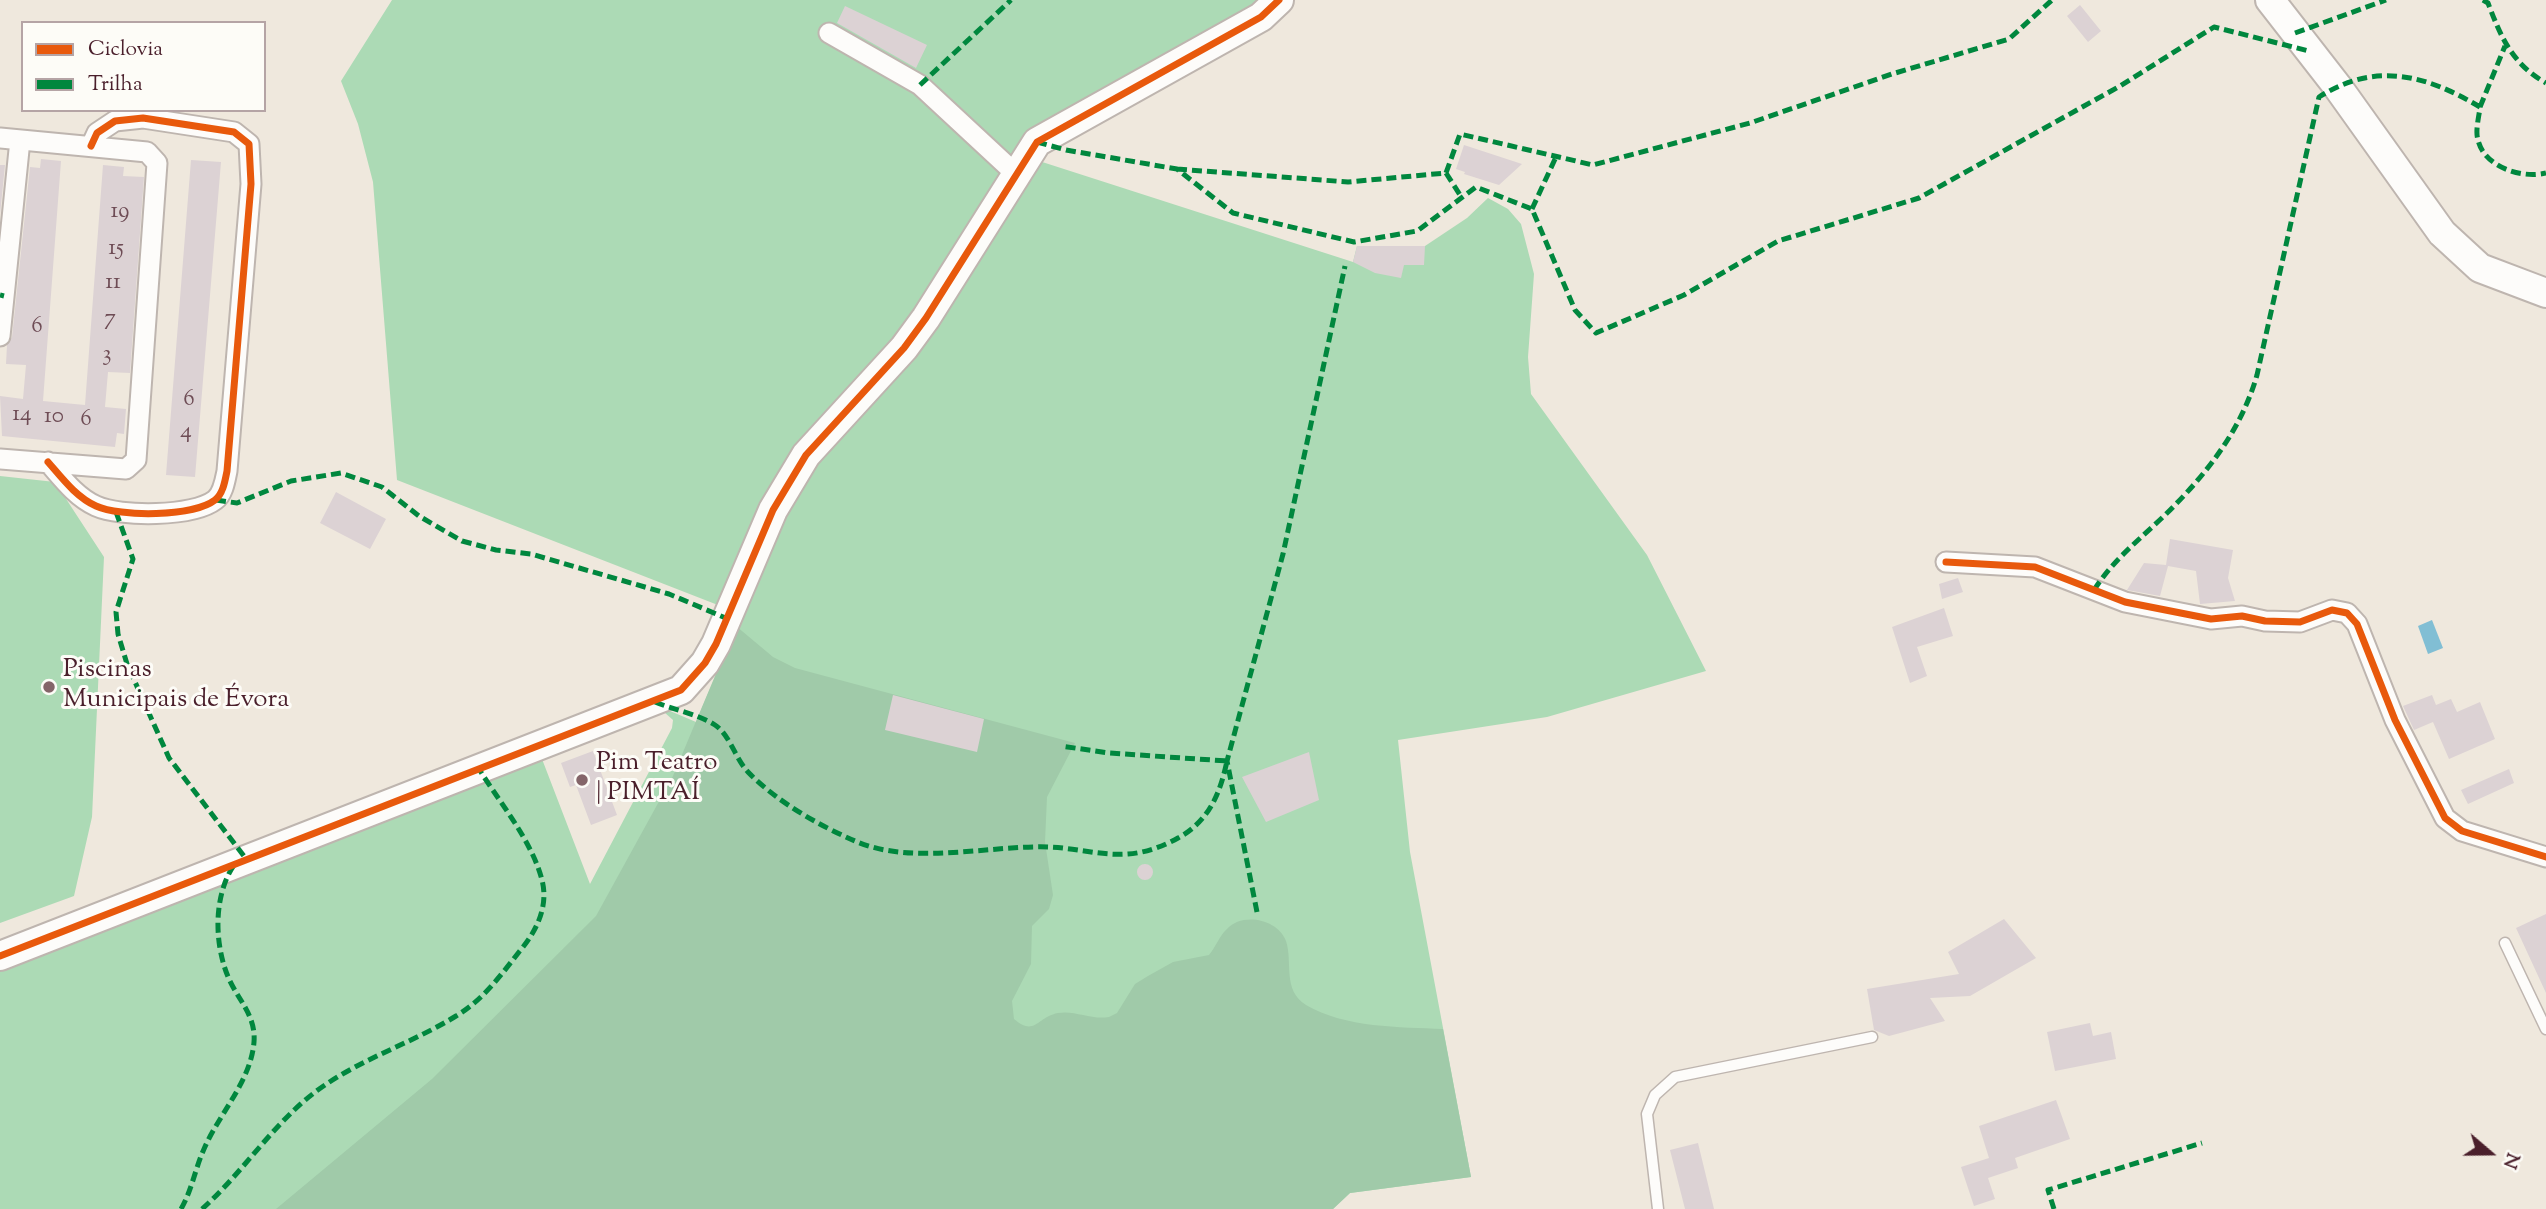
<!DOCTYPE html>
<meta charset="utf-8">
<style>
body{margin:0}
#map{position:relative;width:2546px;height:1209px;overflow:hidden;background:#efe8dd;font-family:"Sorts Mill Goudy",serif}
canvas{display:block}
.legend{position:absolute;left:21px;top:21px;width:245px;height:91px;box-sizing:border-box;background:#fdfcf7;border:2px solid #b5a4a5;margin:0;padding:9px 12px;list-style:none;font-size:21px;color:#4a1f2b}
.legend li{display:flex;align-items:center;gap:14px;height:35px}
.legend b{width:35px;border:2px solid #b5a4a5}
.north{position:absolute;left:2455px;top:1118px;width:70px;height:70px;-webkit-text-stroke:5px #fdfcf7;paint-order:stroke;rotate:110deg;font-size:19px;font-weight:700;line-height:28px;text-align:center;color:#4a1f2b}
.north::after{content:'';display:block;margin:auto;width:24px;height:32px;background:#4a1f2b;clip-path:polygon(50% 0,100% 100%,50% 72%,0 100%)}
</style>
<div id="map">
<canvas width="2546" height="1209"></canvas>
<ul class="legend">
<li><b style="height:9px;background:#e8590c"></b>Ciclovia</li>
<li><b style="height:9px;background:#00873e"></b>Trilha</li>
</ul>
<div class="north">N</div>
</div>
<script>
const g = document.querySelector('canvas').getContext('2d');
g.lineJoin = 'round';
function fill(path, color) { g.fillStyle = color; g.fill(path, 'evenodd'); }
function trace(path, color, width, dash) { g.strokeStyle = color; g.lineWidth = width; g.lineCap = dash ? 'butt' : 'round'; g.setLineDash(dash || []); g.stroke(path); }
function drawText(font, color, halo, rows, align = 'center') {
  g.font = font + ' "Sorts Mill Goudy",serif'; g.lineWidth = 6; g.setLineDash([]); g.textBaseline = 'middle'; g.strokeStyle = halo; g.fillStyle = color; for (const [text, x, y, turn = 0] of rows) {
    g.save(); g.translate(x, y); g.rotate((+turn || 0) * Math.PI / 180); g.textAlign = isNaN(turn) ? turn : align; if (halo) g.strokeText(text, 0, 0); g.fillText(text, 0, 0); g.restore();
  }
}
const green = new Path2D(`
 M392 0H1261L1253 12 1017 156 1010 154 1000 170 1004 174 989 203 864 383 723 607 397 480 373 182 358 124 341 81Z
 M1036 160 1353 262 1357 246H1425L1467 218 1488 198 1508 209 1521 224 1534 274 1528 357 1531 394 1647 555 1706 671 1547 717 1398 740 1410 852 1471 1177 1350 1193 1333 1209H0V965L663 708 696 722 774 538 799 488ZM664 712 673 720 672 728 590 884 542 759Z
 M0 476 55 482 104 557 92 817 74 896 0 923Z`);
const forest = new Path2D(`
 M736 626 773 657 795 668 1075 743 1047 797 1045 842 1053 895 1049 909 1032 926 1031 964 1012 1001 1014 1019C1035 1037 1037 1017 1058 1013 1075 1010 1091 1020 1109 1017L1117 1013 1135 984 1148 976 1173 962 1209 955C1216 947 1219 936 1227 929 1242 912 1278 919 1286 941 1293 962 1282 990 1306 1005 1345 1028 1400 1027 1443 1029L1471 1177 1350 1193 1333 1209H276L432 1079 596 916 673 776Z`);
const water = new Path2D(`
 M2432 620 2443 648 2428 654 2418 626Z`);
const building = new Path2D(`
 M2080 5 2101 31 2088 42 2067 16Z
 M845 6 927 45 916 68 837 23Z
 M1464 145 1522 164 1499 185 1464 174 1465 172 1456 169Z
 M41 159 61 161 43 401 85 405 103 165 124 167 123 176 144 177 130 373 108 372 105 407 126 409 124 434 117 433 115 447 2 436 0 396 23 399 26 365 6 364 7 345 12 337 30 167 40 168Z
 M191 160 221 162 195 477 166 475Z
 M0 165H5L0 215Z
 M1357 246H1425L1424 265H1404L1401 278 1375 273 1353 262Z
 M336 492 386 519 370 549 320 523Z
 M2170 539 2233 550 2228 578 2235 601 2200 604 2196 571 2168 566 2160 596 2127 590 2144 563 2166 565Z
 M1958 578 1963 592 1942 599 1939 584Z
 M1944 608 1953 636 1917 647 1927 676 1910 683 1892 627Z
 M893 695 984 719 977 752 885 730Z
 M2432 695 2436 705 2451 699 2457 712 2480 702 2495 739 2449 759 2433 722 2414 730 2403 706Z
 M593 751 617 815 591 825 576 785 570 787 561 763Z
 M1309 752 1319 800 1266 822 1242 777Z
 M2509 769 2514 783 2468 804 2461 790Z
 M1137 872a8 8 0 1 1 16 0a8 8 0 1 1-16 0Z
 M2546 914V993L2516 928Z
 M2004 919 2036 958 1970 996 1930 998 1945 1021 1889 1036 1874 1030 1867 989 1959 974 1948 952Z
 M2090 1023 2093 1036 2111 1032 2116 1059 2055 1071 2047 1032Z
 M2056 1100 2070 1139 2015 1158 2018 1168 1988 1178 1995 1199 1974 1206 1961 1167 1989 1158 1979 1126Z
 M1698 1143 1714 1209H1685L1670 1150Z`);
const lane = new Path2D(`
 M2505 943 2546 1029
 M1658 1209 1647 1114 1655 1095 1675 1077 1872 1037`);
const street = new Path2D(`
 M829 33 920 85 1017 175
 M0 138 147 152 157 163 136 460 126 469 0 459
 M0 336 20 140
 M48 462C62 478 76 497 96 506 120 517 193 517 215 500 223 494 225 481 227 471L251 184 249 144 234 132 143 118 115 121 97 133 91 146
 M1946 562 2035 567 2125 602 2211 619 2242 616 2265 621 2300 622 2332 610 2347 613 2357 624 2395 720 2445 818 2462 831 2546 857`);
const secondary = new Path2D(`
 M2270 0 2337 86 2442 233 2480 268 2546 293
 M0 956 681 690 705 663 716 644 773 510 806 455 904 348 926 318 1037 142 1261 17 1279 0`);
const quiet = new Path2D(`
 M2483 0 2488 3C2501 37 2512 64 2546 83
 M2295 33 2386 0
 M920 85 1011 0
 M2480 107 2505 46
 M1037 142 1066 150 1177 169 1233 213 1354 242 1417 231 1476 187 1532 209 1575 310 1596 333 1684 295 1778 241 1919 198 2120 86 2214 27 2309 51
 M1177 169 1348 182 1446 173 1460 134 1593 165 1750 123 1892 74 2009 39 2052 0
 M1446 173 1462 198
 M1532 209 1556 157
 M0 295 4 296
 M216 500 237 503 291 481 341 473 382 487 419 516 462 541 496 550 531 554 669 594 728 619
 M116 512 133 559 116 612 118 634 127 664 169 758 247 860
 M2094 590C2113 560 2139 540 2164 516 2205 476 2241 431 2257 375L2319 97C2376 61 2426 75 2480 107 2479 117 2475 131 2478 140 2484 167 2522 179 2546 173
 M655 702C674 710 698 714 715 725 730 735 735 758 748 772 776 801 818 825 855 841 912 866 989 845 1049 847 1076 848 1101 856 1128 854 1145 853 1164 846 1178 838 1209 821 1220 794 1227 761L1109 753 1061 746
 M1257 912 1227 761 1283 554 1345 266
 M181 1209C192 1190 195 1169 204 1149 219 1114 251 1081 254 1042 256 1016 239 1001 229 979 214 945 213 896 234 865
 M202 1209C245 1171 276 1118 325 1085 366 1057 414 1042 456 1016 482 1001 501 975 519 952 536 932 549 907 542 880 532 841 500 803 479 769
 M2054 1209 2048 1190 2202 1143`);
const cycleway = new Path2D(`
 M48 462C62 478 76 497 96 506 120 517 193 517 215 500 223 494 225 481 227 471L251 184 249 144 234 132 143 118 115 121 97 133 91 146
 M1946 562 2035 567 2125 602 2211 619 2242 616 2265 621 2300 622 2332 610 2347 613 2357 624 2395 720 2445 818 2462 831 2546 857
 M0 956 681 690 705 663 716 644 773 510 806 455 904 348 926 318 1037 142 1261 17 1279 0`);
const markers = [
 [49,687,7,"#846569"],
 [582,780,7,"#846569"]
];
const numberNames = [
 ["19",120,213],
 ["15",116,250],
 ["11",113,284],
 ["7",110,320],
 ["6",37,328],
 ["3",107,356],
 ["6",189,401],
 ["14",22,416],
 ["10",54,418],
 ["6",86,421],
 ["4",186,433]
];
const poiNames = [
 ["Piscinas",63,672],
 ["Municipais de Évora",63,702],
 ["Pim Teatro",596,765],
 ["| PIMTAÍ",596,795]
];
fill(green, '#acdab5');
fill(forest, '#a0caa9');
fill(water, '#81bed4');
fill(building, '#dcd2d4');
trace(lane, '#beb5af', 13);
trace(street, '#beb5af', 23);
trace(secondary, '#beb5af', 32);
trace(lane, '#fdfcfa', 10);
trace(street, '#fdfcfa', 19);
trace(secondary, '#fdfcfa', 28);
trace(quiet, '#00873e', 5, [10, 5]);
trace(cycleway, '#e8590c', 7);
for (const [x, y, r, color] of markers) { const dot = new Path2D(); dot.arc(x, y, r, 0, 2 * Math.PI); g.fillStyle = color; g.fill(dot); trace(dot, '#fdfcf7', 2.5); }
drawText('23px', '#6e4c55', null, numberNames);
drawText('26px', '#4a1f2b', '#fdfcf7', poiNames, 'left');
</script>
